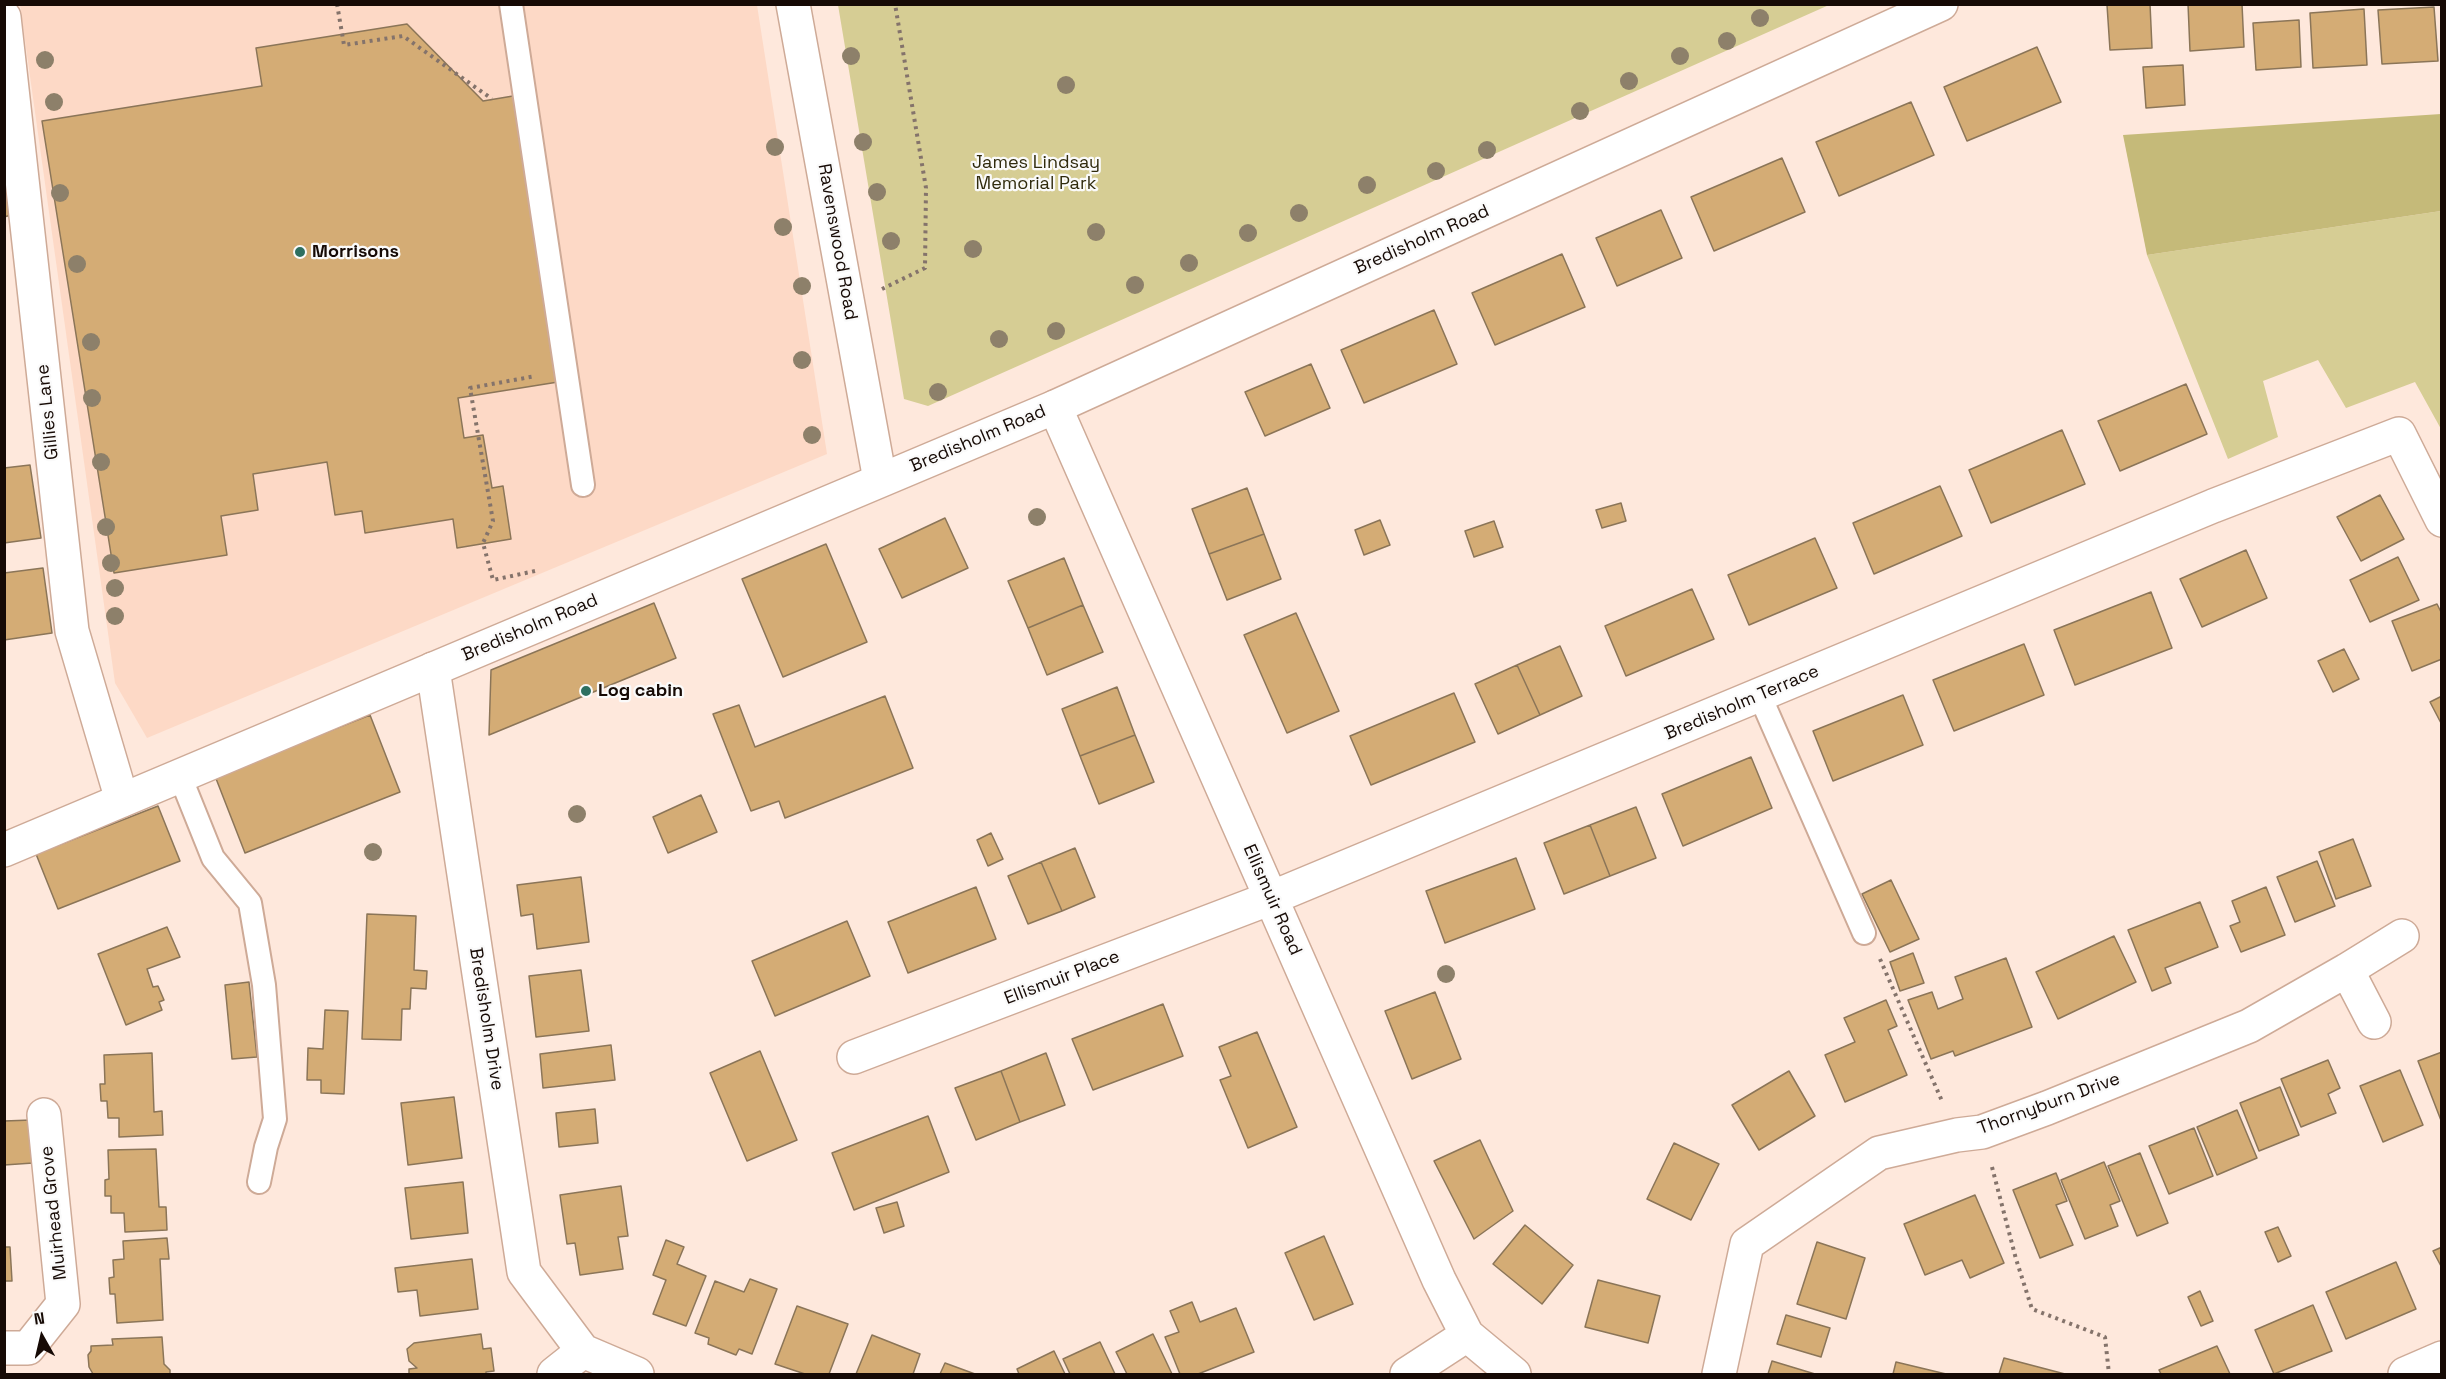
<!DOCTYPE html>
<style>
body{margin:0}
#map{position:relative;width:2446px;height:1379px;overflow:hidden;background:#fee8dc;font-family:"Space Grotesk",sans-serif}
canvas{display:block}
.frame{position:absolute;inset:0;border:6px solid #160a05;pointer-events:none}
.north{position:absolute;left:12px;top:1307px;width:60px;height:60px;-webkit-text-stroke:4px #fafafa;paint-order:stroke;rotate:352deg;font-size:16px;font-weight:700;line-height:24px;text-align:center;color:#160a05}
.north::after{content:'';display:block;margin:auto;width:21px;height:27px;background:#160a05;clip-path:polygon(50% 0,100% 100%,50% 72%,0 100%)}
</style>
<div id="map">
<canvas width="2446" height="1379"></canvas>
<div class="frame"></div>
<div class="north">N</div>
</div>
<script>
const g = document.querySelector('canvas').getContext('2d');
g.lineJoin = 'round';
function fill(path, color) { g.fillStyle = color; g.fill(path, 'evenodd'); }
function trace(path, color, width, dash) { g.strokeStyle = color; g.lineWidth = width; g.lineCap = dash ? 'butt' : 'round'; g.setLineDash(dash || []); g.stroke(path); }
function drawText(font, color, halo, rows, align = 'center') {
  g.font = font + ' "Space Grotesk",sans-serif'; g.lineWidth = 4.5; g.setLineDash([]); g.textBaseline = 'middle'; g.strokeStyle = halo; g.fillStyle = color; for (const [text, x, y, turn = 0] of rows) {
    g.save(); g.translate(x, y); g.rotate((+turn || 0) * Math.PI / 180); g.textAlign = isNaN(turn) ? turn : align; if (halo) g.strokeText(text, 0, 0); g.fillText(text, 0, 0); g.restore();
  }
}
const built = new Path2D(`
 M20 5H757L827 454 147 738 115 683Z`);
const green = new Path2D(`
 M838 5V4L1829 5 928 406 904 399Z
 M2441 211V429L2415 382 2346 408 2318 360 2263 381 2278 437 2228 459 2147 255Z`);
const forest = new Path2D(`
 M2441 114V211L2147 255 2123 135Z`);
const building = new Path2D(`
 M2150 4 2152 48 2110 50 2107 5Z
 M2188 4H2242L2244 47 2190 51Z
 M2434 7 2438 61 2382 64 2378 10Z
 M2364 9 2367 65 2313 68 2310 13Z
 M2299 20 2301 67 2256 70 2253 23Z
 M407 24 483 101 513 96 558 382 458 398 464 438 483 435 492 488 503 486 511 539 457 548 453 519 365 533 362 511 335 515 327 462 253 474 258 510 221 516 227 555 114 573 42 121 262 86 256 48Z
 M2037 47 2061 102 1967 141 1944 87Z
 M2183 65 2185 105 2146 108 2143 67Z
 M1911 102 1934 155 1839 196 1816 142Z
 M1782 158 1805 212 1714 251 1691 197Z
 M4 174 11 215 4 217Z
 M1661 210 1682 258 1617 286 1596 238Z
 M1562 254 1585 307 1495 345 1472 293Z
 M1434 310 1457 364 1364 403 1341 350Z
 M1311 364 1330 408 1265 436 1245 392Z
 M2186 384 2207 434 2120 471 2098 421Z
 M2062 430 2085 484 1991 523 1969 470Z
 M30 465 41 538 4 543V468Z
 M1940 486 1962 536 1874 574 1853 523Z
 M1247 488 1264 534 1209 554 1192 509Z
 M2380 495 2404 539 2361 561 2337 517Z
 M1621 503 1626 521 1602 528 1596 510Z
 M945 518 968 568 902 598 879 549Z
 M1380 520 1390 545 1364 555 1355 530Z
 M1494 521 1503 547 1474 557 1465 531Z
 M1264 534 1281 579 1227 600 1209 554Z
 M1815 538 1837 588 1749 625 1728 575Z
 M826 544 867 642 783 677 742 579Z
 M2246 550 2267 598 2202 627 2180 579Z
 M2398 557 2419 600 2370 622 2350 580Z
 M1064 558 1083 605 1028 628 1008 581Z
 M43 568 52 633 4 640V573Z
 M1692 589 1714 639 1626 676 1605 626Z
 M2151 592 2172 648 2075 685 2054 630Z
 M654 603 676 658 489 735 491 670Z
 M2437 604 2442 614V659L2412 671 2392 621Z
 M1083 605 1103 652 1047 675 1028 628Z
 M1296 613 1339 711 1287 733 1244 635Z
 M2024 644 2044 695 1954 731 1933 680Z
 M1560 646 1582 696 1540 715 1517 665Z
 M2344 649 2359 679 2333 692 2318 661Z
 M1517 665 1540 715 1498 734 1475 684Z
 M1117 687 1135 735 1080 756 1062 709Z
 M1454 693 1475 742 1371 785 1350 736Z
 M1903 695 1923 745 1833 781 1813 731Z
 M885 696 913 768 785 818 779 801 751 811 713 714 739 705 755 747Z
 M2442 696V725L2430 702Z
 M370 715 400 792 245 853 215 776Z
 M1135 735 1154 782 1099 804 1080 756Z
 M1751 757 1772 808 1683 846 1662 794Z
 M701 795 717 832 668 853 653 817Z
 M158 806 180 861 58 909 36 854Z
 M1636 807 1656 858 1610 876 1590 825Z
 M1590 825 1610 876 1564 894 1544 843Z
 M991 833 1003 859 988 866 977 840Z
 M2353 839 2371 886 2336 899 2319 852Z
 M1075 848 1095 897 1062 911 1041 862Z
 M1516 858 1535 909 1445 943 1426 891Z
 M2317 861 2335 906 2295 922 2277 877Z
 M1041 862 1062 911 1028 924 1008 876Z
 M581 877 589 942 537 949 533 914 521 916 517 885Z
 M1891 880 1919 939 1890 952 1862 894Z
 M976 887 996 939 908 973 888 922Z
 M2266 887 2285 935 2241 952 2230 926 2240 922 2232 901Z
 M2200 902 2218 947 2165 968 2171 983 2152 991 2128 930Z
 M367 914 416 916 414 970 427 971 426 989 411 988 410 1009H402L401 1040 362 1039Z
 M847 921 870 976 775 1016 752 961Z
 M167 927 180 957 147 969 153 987 158 986 164 1000 159 1002 162 1010 126 1025 98 954Z
 M2114 936 2136 982 2058 1019 2036 972Z
 M1913 953 1924 983 1900 991 1890 962Z
 M2006 958 2032 1027 1955 1056 1953 1051 1931 1059 1908 1000 1932 992 1938 1009 1963 999 1955 977Z
 M581 970 589 1031 536 1037 529 976Z
 M249 982 257 1057 232 1059 225 985Z
 M1435 992 1461 1059 1412 1079 1385 1011Z
 M1886 1000 1897 1026 1888 1030 1907 1075 1845 1102 1825 1055 1855 1042 1844 1018Z
 M1163 1004 1183 1056 1093 1090 1072 1039Z
 M325 1010 348 1011 344 1094 321 1093V1080H307L308 1048 323 1049Z
 M1257 1032 1297 1127 1248 1148 1220 1080 1231 1076 1219 1047Z
 M611 1045 615 1080 543 1088 540 1054Z
 M760 1051 797 1140 747 1161 710 1073Z
 M2442 1052V1123L2418 1061Z
 M152 1053 154 1112 162 1111 163 1135 119 1137V1118H108L107 1101H101L100 1084H105L104 1055Z
 M1046 1053 1065 1105 1020 1122 1001 1071Z
 M2328 1060 2340 1088 2328 1094 2336 1113 2301 1127 2281 1079Z
 M2400 1070 2423 1125 2383 1142 2360 1086Z
 M1001 1071 1020 1122 976 1140 955 1088Z
 M1789 1071 1815 1116 1759 1150 1732 1105Z
 M2280 1087 2299 1135 2259 1151 2240 1103Z
 M454 1097 462 1158 408 1165 401 1103Z
 M595 1109 598 1143 559 1147 556 1113Z
 M2237 1110 2257 1158 2217 1175 2197 1127Z
 M928 1116 949 1172 854 1210 832 1153Z
 M32 1120 33 1163 4 1165V1121Z
 M2194 1128 2213 1176 2169 1194 2149 1146Z
 M1480 1140 1513 1211 1474 1239 1434 1161Z
 M1674 1143 1719 1164 1691 1220 1647 1199Z
 M156 1149 159 1207H166L167 1230 125 1232 124 1213H111V1196H105V1180L109 1179 108 1150Z
 M2140 1153 2168 1223 2137 1236 2108 1166Z
 M2104 1162 2120 1201 2110 1205 2118 1226 2085 1239 2061 1180Z
 M2056 1173 2067 1201 2056 1205 2073 1245 2040 1258 2013 1190Z
 M463 1182 468 1233 411 1239 405 1188Z
 M621 1186 628 1236 618 1237 623 1269 580 1275 575 1243 567 1244 560 1195Z
 M1975 1195 2004 1263 1970 1278 1962 1260 1925 1275 1904 1224Z
 M897 1202 904 1226 884 1233 876 1208Z
 M1525 1225 1573 1265 1542 1304 1493 1264Z
 M2278 1227 2291 1256 2278 1262 2265 1232Z
 M1324 1236 1353 1304 1314 1320 1285 1253Z
 M167 1238 169 1259H160L163 1320 117 1323 115 1294H110L109 1278 114 1277 113 1260 124 1259 123 1241Z
 M666 1240 684 1247 677 1264 706 1276 686 1326 653 1314 666 1280 653 1275Z
 M1817 1242 1865 1258 1846 1319 1797 1304Z
 M4 1247H10L12 1281H4Z
 M2442 1247V1268L2433 1251Z
 M472 1259 478 1309 420 1316 417 1290 398 1292 395 1268Z
 M2396 1262 2416 1309 2346 1339 2326 1292Z
 M750 1279 777 1289 752 1354 739 1349 736 1355 708 1344 709 1338 695 1333 715 1281 744 1292Z
 M1598 1280 1660 1296 1648 1343 1585 1327Z
 M2200 1291 2213 1321 2201 1326 2188 1297Z
 M1192 1302 1200 1322 1236 1308 1254 1352 1198 1374H1180L1165 1337 1179 1332 1170 1311Z
 M2313 1305 2332 1351 2274 1374 2255 1330Z
 M797 1306 848 1324 829 1374H805L775 1364Z
 M1786 1315 1830 1328 1821 1357 1777 1344Z
 M481 1334 483 1349 491 1348 494 1371 486 1372V1374H409V1369L417 1368 409 1361 407 1349 414 1343Z
 M1153 1334 1172 1374H1127L1116 1352Z
 M872 1335 920 1354 913 1374H856Z
 M162 1337 164 1364 170 1370V1374H93L89 1367 88 1355 91 1351V1346L113 1345 112 1339Z
 M1100 1342 1115 1374H1070L1063 1359Z
 M2217 1346 2230 1374H2161L2159 1370Z
 M1054 1351 1065 1374H1019L1017 1369Z
 M2004 1358 2065 1374H1999Z
 M1772 1361 1815 1374H1768Z
 M1896 1362 1946 1374H1893Z
 M945 1363 975 1374H940Z`);
const path = new Path2D(`
 M337 4 344 45 403 36 492 99
 M882 289 925 268 926 188 895 4
 M535 571 493 580 483 543 493 521 470 388 536 376
 M1880 959 1942 1101
 M1992 1167 2016 1259 2032 1309 2105 1337 2109 1374`);
const service = new Path2D(`
 M511 4 583 485
 M1760 696 1864 933
 M180 776 213 858 250 903 264 985 275 1119 266 1147 259 1182`);
const minor = new Path2D(`
 M793 4 880 480
 M4 17 72 631 122 800
 M1055 407 1439 1280 1467 1335 1514 1374
 M433 669 524 1272 583 1351 637 1374
 M2347 970 2374 1022
 M854 1057 1271 898 2213 506 2399 434 2442 520
 M4 1348H28L63 1304 44 1115
 M554 1374 583 1351
 M1407 1374 1467 1335
 M1719 1374 1747 1244 1879 1153 1957 1135 1982 1132 2047 1108 2249 1026 2347 970 2402 936
 M2405 1374 2442 1358`);
const tertiary = new Path2D(`
 M4 850 1055 407 1941 4`);
const trees = [
 [1760,18],
 [1727,41],
 [851,56],
 [1680,56],
 [45,60],
 [1629,81],
 [1066,85],
 [54,102],
 [1580,111],
 [863,142],
 [775,147],
 [1487,150],
 [1436,171],
 [1367,185],
 [877,192],
 [60,193],
 [1299,213],
 [783,227],
 [1096,232],
 [1248,233],
 [891,241],
 [973,249],
 [1189,263],
 [77,264],
 [1135,285],
 [802,286],
 [1056,331],
 [999,339],
 [91,342],
 [802,360],
 [938,392],
 [92,398],
 [812,435],
 [101,462],
 [1037,517],
 [106,527],
 [111,563],
 [115,588],
 [115,616],
 [577,814],
 [373,852],
 [1446,974]
];
const markers = [
 [300,252,6,"#2d6f60"],
 [586,691,6,"#2d6f60"]
];
const parkNames = [
 ["James Lindsay",1036,163],
 ["Memorial Park",1036,184]
];
const streetNames = [
 ["Bredisholm Road",1422,240,-24],
 ["Ravenswood Road",837,242,80],
 ["Gillies Lane",48,412,-96],
 ["Bredisholm Road",978,439,-23],
 ["Bredisholm Road",530,628,-23],
 ["Bredisholm Terrace",1742,703,-23],
 ["Ellismuir Road",1272,900,66],
 ["Ellismuir Place",1062,978,-21],
 ["Bredisholm Drive",486,1019,81],
 ["Thornyburn Drive",2049,1104,-20],
 ["Muirhead Grove",54,1213,-96]
];
const poiNames = [
 ["Morrisons",312,252],
 ["Log cabin",598,691]
];
fill(built, '#fdd9c6');
fill(green, '#d6cd94');
fill(forest, '#c5ba79');
fill(building, '#d4ac75');
trace(building, '#8b7558', 1.5);
trace(service, '#ceaa97', 26);
trace(minor, '#ceaa97', 36);
trace(tertiary, '#ceaa97', 36);
trace(path, '#84736b', 4, [3, 4.5]);
trace(service, '#fff', 22);
trace(minor, '#fff', 33);
trace(tertiary, '#fff', 33);
g.fillStyle = '#8d806a';
for (const [x, y] of trees) { g.beginPath(); g.arc(x, y, 9, 0, 2 * Math.PI); g.fill(); }
for (const [x, y, r, color] of markers) { const dot = new Path2D(); dot.arc(x, y, r, 0, 2 * Math.PI); g.fillStyle = color; g.fill(dot); trace(dot, '#fafafa', 2); }
drawText('18px', '#302b0d', '#fafafa', parkNames);
drawText('18px', '#160a05', '#fafafa', streetNames);
drawText('bold 18px', '#160a05', '#fafafa', poiNames, 'left');
</script>
